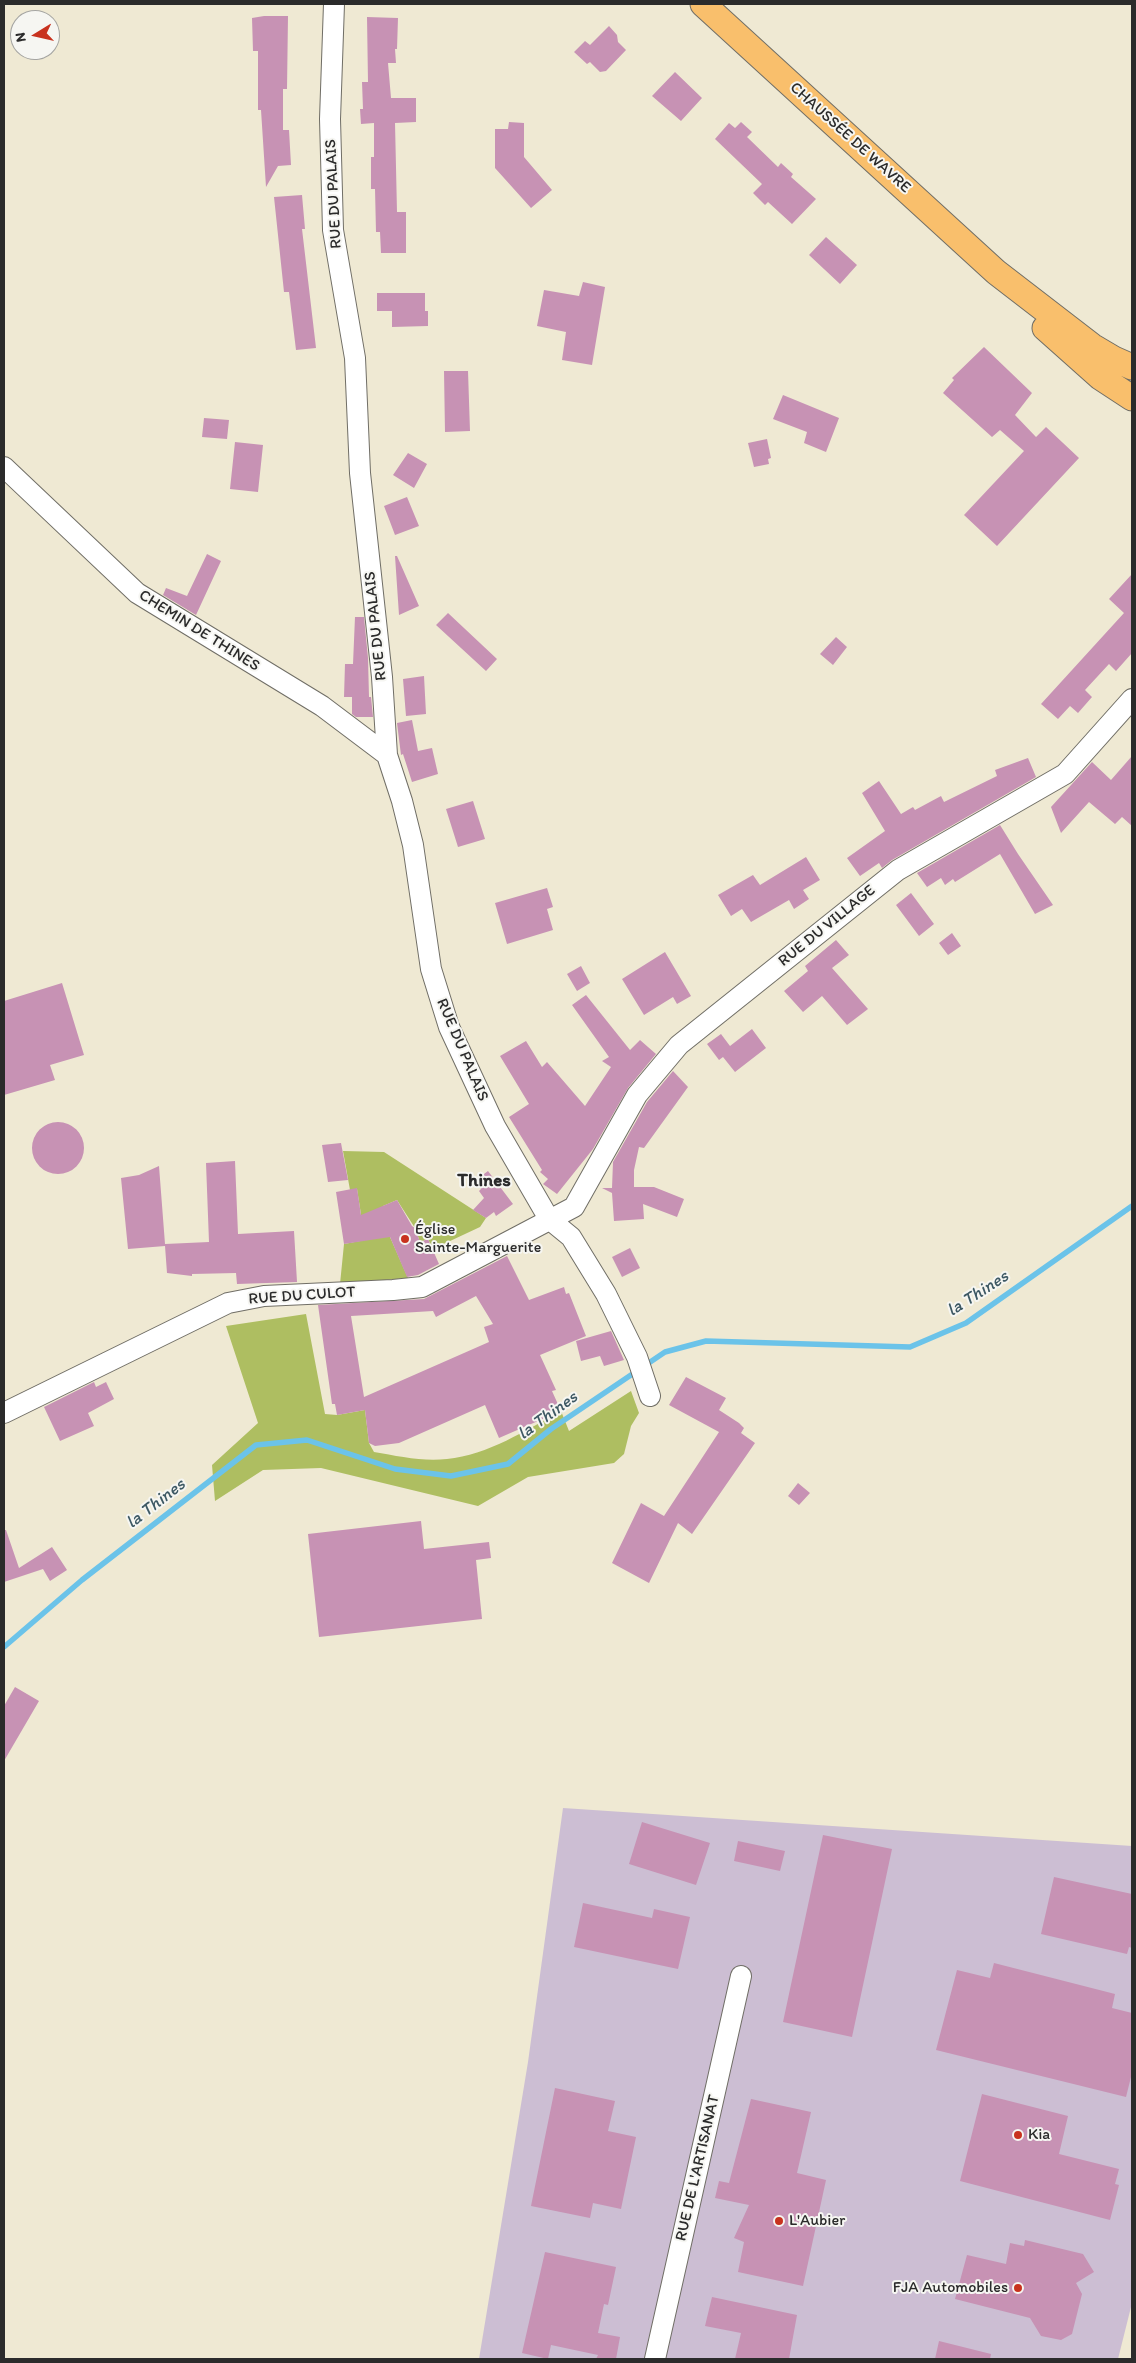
<!DOCTYPE html>
<meta charset="utf-8">
<style>
body{margin:0}
#map{position:relative;width:1136px;height:2363px;overflow:hidden;background:#efe9d3;font-family:Itim,sans-serif}
canvas{display:block}
.frame{position:absolute;inset:0;border:5px solid #2b2b2b;pointer-events:none}
.north{position:absolute;left:10px;top:10px;width:50px;height:50px;box-sizing:border-box;background:#f6f6f2;border:1px solid #a5a5a2;border-radius:50%;rotate:261deg;font-size:14px;font-weight:700;line-height:20px;text-align:center;color:#2b2b2b}
.north::after{content:'';display:block;margin:auto;width:18px;height:22px;background:#c8321e;clip-path:polygon(50% 0,100% 100%,50% 72%,0 100%)}
</style>
<div id="map">
<canvas width="1136" height="2363"></canvas>
<div class="frame"></div>
<div class="north">N</div>
</div>
<script>
const g = document.querySelector('canvas').getContext('2d');
g.lineJoin = 'round';
function fill(path, color) { g.fillStyle = color; g.fill(path, 'evenodd'); }
function trace(path, color, width, dash) { g.strokeStyle = color; g.lineWidth = width; g.lineCap = dash ? 'butt' : 'round'; g.setLineDash(dash || []); g.stroke(path); }
function drawText(font, color, halo, rows, align = 'center') {
  g.font = font + ' Itim,sans-serif'; g.lineWidth = 4; g.setLineDash([]); g.textBaseline = 'middle'; g.strokeStyle = halo; g.fillStyle = color; for (const [text, x, y, turn = 0] of rows) {
    g.save(); g.translate(x, y); g.rotate((+turn || 0) * Math.PI / 180); g.textAlign = isNaN(turn) ? turn : align; if (halo) g.strokeText(text, 0, 0); g.fillText(text, 0, 0); g.restore();
  }
}
const industrial = new Path2D(`
 M563 1808 1132 1846V2303L1118 2359H479L528 2062Z`);
const green = new Path2D(`
 M343 1151 384 1152 486 1218 480 1227 433 1249 428 1239 420 1242 415 1228 397 1200 383 1206 390 1237 408 1278 340 1284 344 1244 365 1240 357 1189 350 1190Z
 M306 1314 325 1414 337 1415 365 1410 369 1443 374 1452C398 1456 423 1462 447 1459 488 1455 526 1430 561 1411L569 1431 631 1391 639 1413 631 1426 624 1454 614 1463 528 1477 478 1506 321 1468 263 1470 215 1501 212 1465 258 1423 226 1326Z`);
const stream = new Path2D(`
 M4 1647 82 1580 256 1445 307 1440 395 1469 451 1476 508 1464 551 1429 665 1352 706 1341 910 1347 966 1323 1132 1206`);
const building = new Path2D(`
 M264 16H288L287 89H283V130H289L291 165 278 166 266 187 261 110H258V51H253L252 18Z
 M367 17 398 18 397 49H395L396 63H388L391 98H416V122L395 123 397 212H406V253H381L380 232H376L375 189H371V157H374V123L361 124 360 109H363L362 82H368Z
 M609 26 617 35 618 42 626 50 606 71 600 72 590 62 587 64 574 52 585 41 590 45Z
 M675 72 702 98 681 121 652 96Z
 M509 122 524 123V157L552 190 531 208 495 168V129H508Z
 M741 122 752 132 747 137 778 167 781 163 793 174 791 177 816 199 792 224 768 202 765 205 753 193 762 184 715 139 729 123 735 128Z
 M302 195 305 229H302L316 348 296 350 289 292H284L274 197Z
 M826 237 857 265 840 284 809 255Z
 M583 282 605 287 592 365 562 360 566 332 537 326 544 290 579 296Z
 M377 293H425V311H428V326L392 327V311H377Z
 M984 347 1032 393 1015 415 1036 437 1046 427 1079 458 997 546 964 515 1024 451 1000 430 992 437 943 393 954 380 952 378Z
 M444 371H468L470 431 445 432Z
 M783 395 839 418 826 452 804 443 807 432 773 419Z
 M204 418 229 420 227 439 202 437Z
 M767 439 771 458 768 459 769 464 754 467 748 443Z
 M235 442 263 445 258 492 230 489Z
 M408 453 427 464 414 488 393 475Z
 M407 497 419 526 395 535 384 506Z
 M207 554 221 561 196 615 163 595 166 588 187 596Z
 M395 556H397L419 606 399 615Z
 M1132 574V653L1116 671 1109 664 1085 690 1092 697 1078 713 1070 706 1058 719 1041 704 1124 613 1109 599Z
 M448 613 497 659 486 671 436 625Z
 M355 617H364L368 658 369 697H371L373 717H356L352 714V697H344L345 664H353Z
 M836 637 847 647 833 665 820 654Z
 M424 676 426 714 406 716 403 679Z
 M412 720 418 751 432 748 438 774 412 782 403 754 401 755 397 723Z
 M1132 756V826L1122 817 1115 824 1089 802 1061 833 1051 807 1092 762 1111 780Z
 M1028 758 1036 777 892 860 882 868 879 863 860 876 847 858 885 831 862 793 879 781 901 814 913 807 915 810 941 796 944 802 997 776 995 770Z
 M473 801 485 839 458 847 446 809Z
 M1000 825 1018 854 1053 905 1035 914 1000 854 955 882 953 879 945 885 941 878 927 887 917 873Z
 M806 857 820 880 803 890 809 899 794 909 789 900 751 922 742 909 731 916 718 895 753 875 760 885Z
 M547 888 553 907 547 909 553 930 507 944 495 903Z
 M911 893 934 924 919 936 896 905Z
 M952 933 961 946 948 955 939 943Z
 M836 940 849 955 832 968 868 1009 847 1025 822 996 803 1012 784 991 808 971 805 966Z
 M665 952 691 996 677 1004 673 997 644 1015 622 979Z
 M581 966 590 983 577 991 567 974Z
 M62 983 84 1055 50 1065 55 1080 4 1095V1001Z
 M586 995 630 1050 640 1040 656 1054 628 1088 593 1149 557 1194 543 1184 548 1179 540 1172 542 1170 509 1117 529 1104 500 1056 526 1041 542 1067 547 1062 585 1106 611 1067 602 1061 609 1057 572 1005Z
 M752 1029 766 1048 735 1072 723 1057 719 1060 707 1044 721 1034 730 1046Z
 M673 1071 688 1087 644 1148 639 1147 634 1170V1187H654L684 1199 677 1217 643 1204 644 1219 614 1221 612 1193 602 1188H612L613 1162 647 1102Z
 M32 1148a26 26 0 1 1 52 0a26 26 0 1 1-52 0Z
 M341 1143 348 1180 328 1182 322 1145Z
 M235 1161 238 1234 294 1231 297 1282 237 1284 236 1273 192 1274V1276L167 1273 165 1246 128 1249 121 1178 139 1175 159 1166 165 1244 209 1242 206 1163Z
 M488 1171 513 1204 496 1216 494 1212 486 1218 473 1210 484 1198 479 1191 481 1189 476 1180Z
 M357 1188 361 1215 397 1200 412 1226 415 1228 420 1242 428 1239 439 1264 418 1275 407 1277 390 1237 344 1244 336 1192Z
 M630 1248 640 1268 622 1277 612 1257Z
 M507 1256 529 1300 564 1287 566 1294 569 1293 586 1336 540 1355 556 1390 552 1391 561 1411 499 1438 485 1405 399 1443 375 1446 369 1443 365 1410 337 1415 335 1404H332L318 1305 424 1299ZM476 1296 493 1324 484 1327 489 1342 364 1397 351 1316 433 1311 436 1317Z
 M611 1331 624 1360 604 1366 600 1356 581 1361 576 1341Z
 M686 1377 726 1398 719 1410 739 1423 744 1428 741 1433 755 1443 692 1534 678 1523 649 1583 612 1563 641 1503 664 1516 719 1432 669 1405Z
 M94 1382 96 1387 106 1382 114 1399 88 1413 94 1426 60 1441 44 1407Z
 M798 1483 810 1493 799 1505 788 1496Z
 M421 1521 424 1549 489 1542 491 1558 476 1560 482 1619 319 1637 308 1534Z
 M4 1530H6L19 1568 52 1547 67 1570 50 1581 43 1569 4 1582Z
 M15 1687 39 1701 4 1761V1706Z
 M642 1822 710 1843 696 1885 629 1864Z
 M823 1835 892 1849 852 2037 783 2022Z
 M738 1841 785 1851 780 1871 734 1861Z
 M1054 1877 1132 1894V1948L1129 1947 1127 1954 1041 1934Z
 M583 1903 652 1918 654 1909 690 1917 678 1969 574 1947Z
 M994 1963 1115 1994 1112 2008 1132 2013V2073L1126 2097 936 2050 957 1970 990 1978Z
 M555 2088 615 2101 608 2131 636 2137 621 2209 593 2203 590 2218 531 2206Z
 M982 2094 1068 2116 1059 2154 1119 2169 1115 2184 1119 2185 1110 2220 960 2181Z
 M751 2099 811 2112 797 2173 826 2180 803 2286 738 2272 744 2242 734 2238 749 2205 715 2198 719 2181 729 2183Z
 M1025 2240 1083 2254 1094 2272 1076 2283 1082 2294 1072 2334 1061 2340 1041 2336 1030 2318 955 2299 967 2255 1006 2264 1010 2243 1024 2246Z
 M545 2252 616 2267 608 2305 604 2304 598 2333 620 2337 616 2359H596L598 2355 551 2345 548 2359 522 2353Z
 M712 2297 797 2315 789 2359H735L741 2333 705 2326Z
 M939 2341 991 2354 990 2359H935Z`);
const minor = new Path2D(`
 M334 4 330 119 333 230 355 358 360 473 382 677 387 755 402 801 413 845 431 969 449 1027 495 1126 549 1219 571 1237 606 1294 637 1357 650 1396
 M4 467 137 593 322 706 387 755
 M4 1413 228 1303 264 1296 393 1290 422 1287 574 1207 637 1095 679 1045 898 870 1065 774 1132 699
 M655 2359 741 1976`);
const major = new Path2D(`
 M703 4 996 272 1092 346 1114 359 1132 367
 M1045 328 1100 377 1132 398`);
const markers = [
 [405,1239,5,"#c8321e"],
 [1018,2135,5,"#c8321e"],
 [779,2221,5,"#c8321e"],
 [1018,2288,5,"#c8321e"]
];
const streetNames = [
 ["CHAUSSÉE DE WAVRE",850,138,42],
 ["RUE DU PALAIS",334,194,-93],
 ["RUE DU PALAIS",376,626,-96],
 ["CHEMIN DE THINES",199,631,32],
 ["RUE DU VILLAGE",827,926,-39],
 ["RUE DU PALAIS",462,1050,67],
 ["RUE DU CULOT",302,1296,-4],
 ["RUE DE L'ARTISANAT",698,2168,-77]
];
const poiNames = [
 ["Église",415,1230],
 ["Sainte-Marguerite",415,1248],
 ["Kia",1028,2135],
 ["L'Aubier",789,2221],
 ["FJA Automobiles",1008,2288,"right"]
];
const waterNames = [
 ["la Thines",978,1294,-33],
 ["la Thines",548,1416,-36],
 ["la Thines",156,1504,-38]
];
const quarterNames = [
 ["Thines",484,1181]
];
fill(industrial, '#ccbed3');
fill(green, '#aebe61');
trace(stream, '#6bc3e9', 5.5);
fill(building, '#c792b4');
trace(minor, '#706e66', 22);
trace(major, '#706e66', 27);
trace(minor, '#fff', 20);
trace(major, '#f9bf6c', 25);
for (const [x, y, r, color] of markers) { const dot = new Path2D(); dot.arc(x, y, r, 0, 2 * Math.PI); g.fillStyle = color; g.fill(dot); trace(dot, '#f6f6f2', 2); }
drawText('16px', '#2b2b2b', '#f6f6f2', streetNames);
drawText('16px', '#2b2b2b', '#f6f6f2', poiNames, 'left');
drawText('italic 18px', '#3e5964', '#f6f6f2', waterNames);
drawText('bold 19px', '#2b2b2b', '#f6f6f2', quarterNames);
</script>
